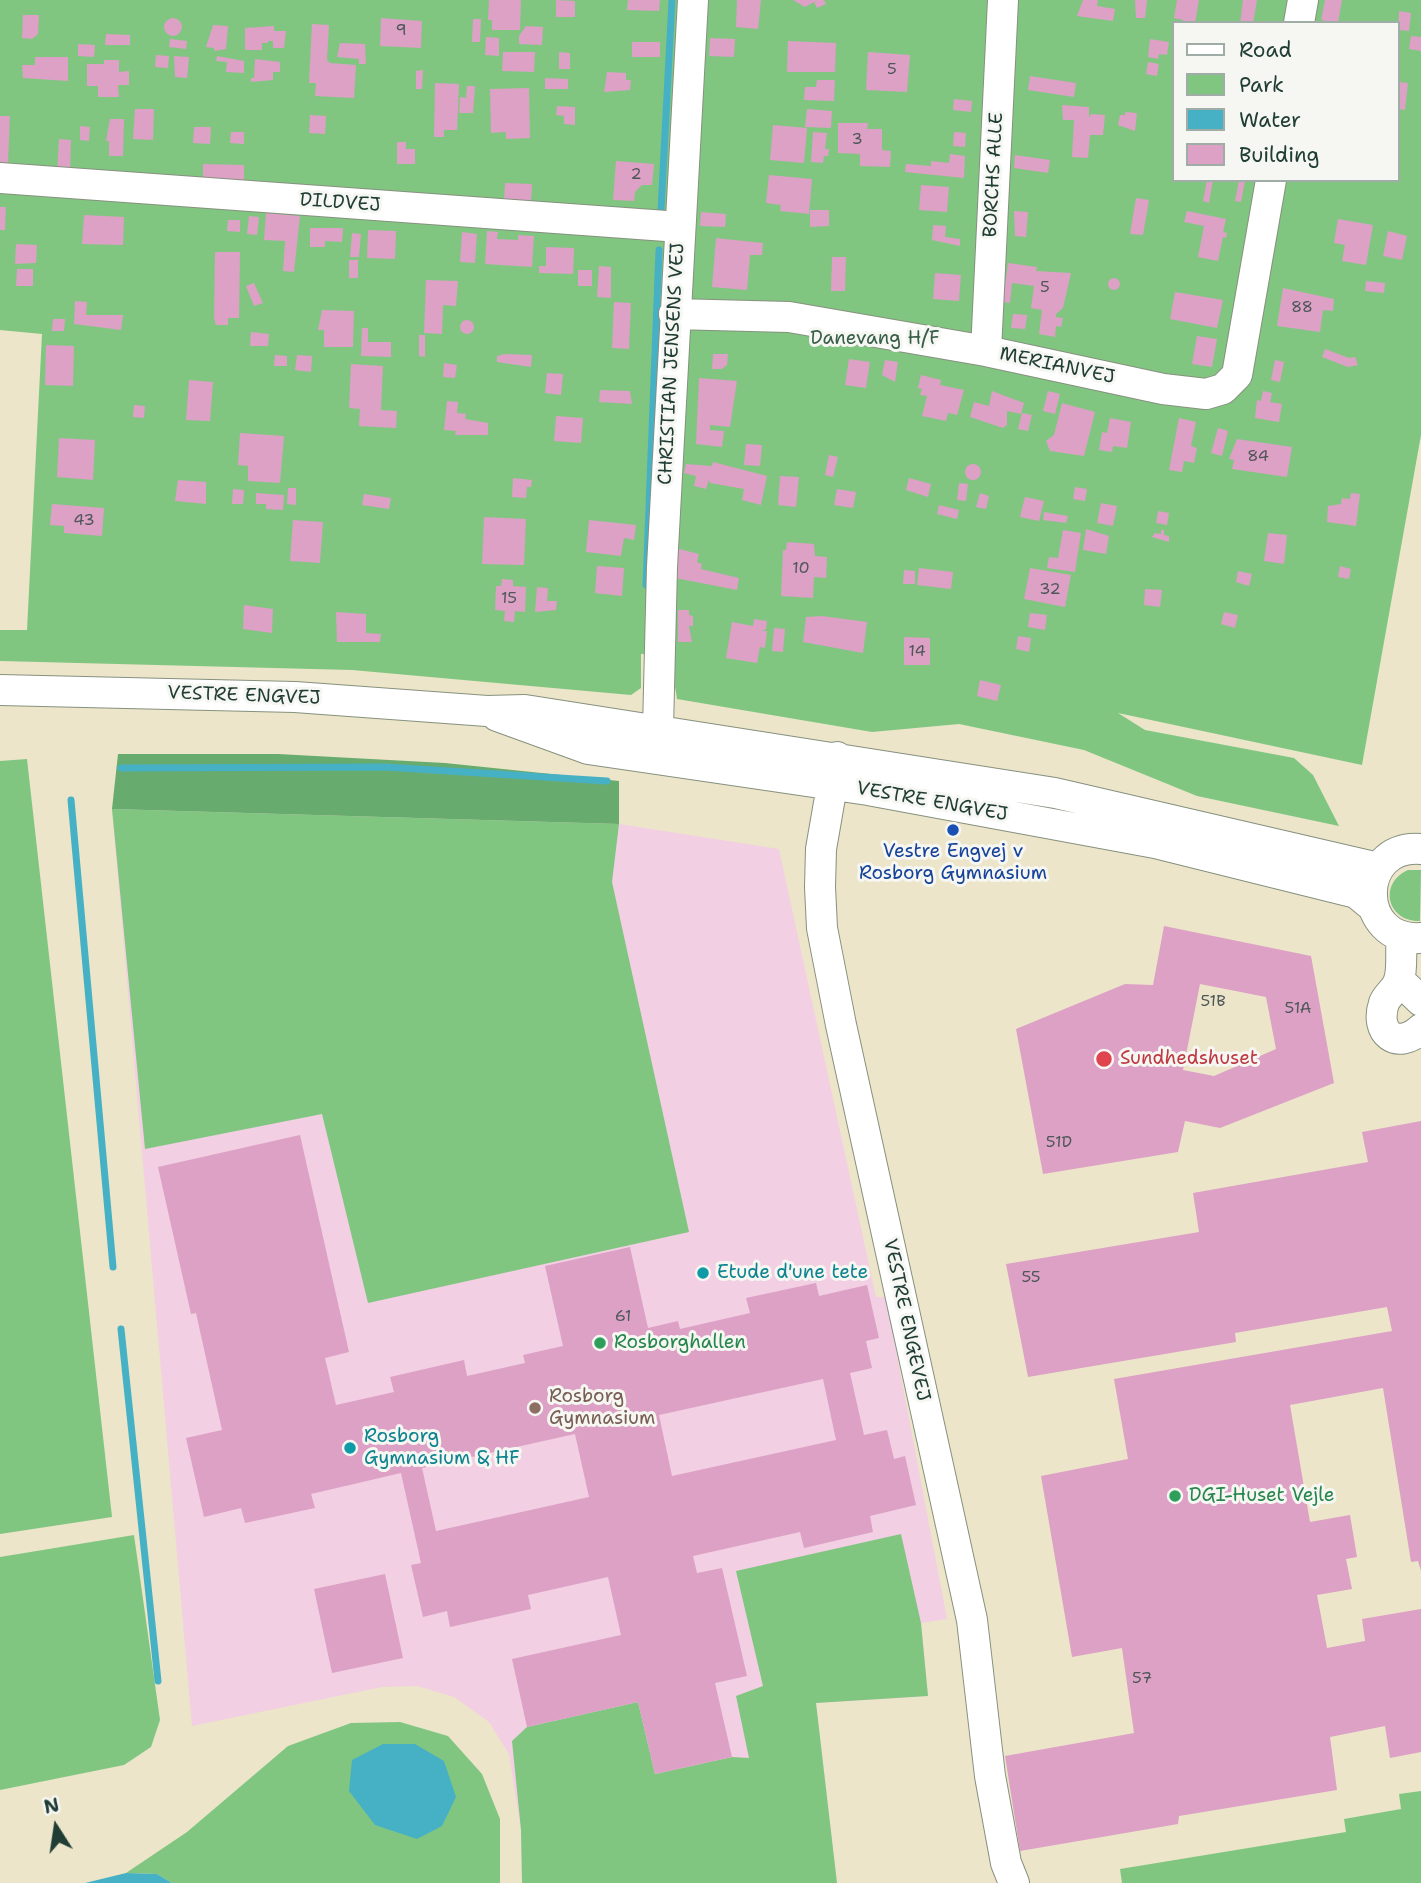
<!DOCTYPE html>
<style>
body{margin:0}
#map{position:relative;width:1421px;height:1883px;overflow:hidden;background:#ece5c9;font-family:"Shantell Sans",sans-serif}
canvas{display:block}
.legend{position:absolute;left:1172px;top:21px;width:228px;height:161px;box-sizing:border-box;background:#f6f6f2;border:2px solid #a0aca6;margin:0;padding:9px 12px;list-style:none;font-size:21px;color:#1f3d34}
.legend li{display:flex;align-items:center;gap:14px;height:35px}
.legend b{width:35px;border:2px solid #a0aca6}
.north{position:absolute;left:21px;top:1792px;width:70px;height:70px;-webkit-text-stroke:5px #f6f6f2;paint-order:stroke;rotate:348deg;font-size:19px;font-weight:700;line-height:28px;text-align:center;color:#1f3d34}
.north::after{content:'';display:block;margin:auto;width:24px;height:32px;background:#1f3d34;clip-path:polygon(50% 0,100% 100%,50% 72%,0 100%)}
</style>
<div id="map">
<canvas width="1421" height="1883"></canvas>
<ul class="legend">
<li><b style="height:9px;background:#fff"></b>Road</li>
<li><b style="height:19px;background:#80c681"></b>Park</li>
<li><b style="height:19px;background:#46b1c5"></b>Water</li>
<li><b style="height:19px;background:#dca1c5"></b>Building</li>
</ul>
<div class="north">N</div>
</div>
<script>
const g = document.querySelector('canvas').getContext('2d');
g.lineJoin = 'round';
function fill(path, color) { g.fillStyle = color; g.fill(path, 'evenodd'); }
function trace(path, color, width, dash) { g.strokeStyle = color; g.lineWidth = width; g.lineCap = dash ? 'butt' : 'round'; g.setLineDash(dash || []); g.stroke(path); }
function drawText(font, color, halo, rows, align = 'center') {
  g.font = font + ' "Shantell Sans",sans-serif'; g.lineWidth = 6; g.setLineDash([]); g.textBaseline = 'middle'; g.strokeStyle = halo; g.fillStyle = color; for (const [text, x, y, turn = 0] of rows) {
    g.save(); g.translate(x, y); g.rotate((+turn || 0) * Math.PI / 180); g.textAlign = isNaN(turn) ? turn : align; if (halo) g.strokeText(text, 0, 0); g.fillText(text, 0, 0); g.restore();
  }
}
const built = new Path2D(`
 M112 809 619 824 779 849 876 1297H886L947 1619 921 1623 928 1696 816 1703 837 1883H522L521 1830 509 1754 489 1722 454 1697 417 1686 382 1687 192 1726Z`);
const green = new Path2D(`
 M0 0H1421V435L1362 765 1118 713 1145 730 1294 758 1313 775 1339 826 1197 796 1084 750 959 724 872 732 677 699 670 655 641 654V688L631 695 352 670 0 661V630H27L42 334 0 330ZM1174 23H1398V180H1174Z
 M27 759 112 1517 0 1534V761Z
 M112 809 619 824 612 882 689 1232 368 1303 322 1114 145 1149Z
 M1408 870H1421L1420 921C1387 922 1378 883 1408 870Z
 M901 1534 921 1623 928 1696 816 1703 837 1883H522L521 1830 512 1741 527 1727 638 1702 655 1774 732 1757 749 1758 736 1696 763 1686 736 1571Z
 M134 1535 160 1720 151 1747 124 1765 0 1790V1557Z
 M400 1722 448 1736 482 1774 500 1819V1883H172L157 1874 126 1873 187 1832 288 1746 351 1723Z
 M1421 1791V1883H1122L1120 1869 1346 1832 1344 1819 1401 1809 1399 1794Z`);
const forest = new Path2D(`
 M118 754H278L445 763 619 781V824L112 809Z`);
const water = new Path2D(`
 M383 1744H415L444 1761 456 1797 442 1826 417 1839 375 1825 349 1791 352 1760Z
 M126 1873 157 1874 172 1883H85Z`);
const stream = new Path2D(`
 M661 210 672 0
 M646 585 659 250
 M121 768 385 767 607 781
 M71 800 113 1267
 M121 1329 158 1681`);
const building = new Path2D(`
 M489 0H521L520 30H492V20H488Z
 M556 0 575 1V17H556Z
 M628 0H660L659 11 627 10Z
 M737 0H761L758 29 736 27Z
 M793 0H824L826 4 817 8 814 2 805 7Z
 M1083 0H1098L1097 6 1115 9 1113 21 1077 16Z
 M1135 0H1147L1145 18H1136Z
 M1177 0H1199L1195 23H1183V20L1174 18Z
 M1243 0H1257L1253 23H1240Z
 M1325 0H1342L1338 23 1321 20Z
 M1399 11 1411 13 1409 31 1398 30Z
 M23 15H39L38 34 32 39 22 38Z
 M381 18 422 21 421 48 380 46Z
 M164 27a9 9 0 1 1 18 0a9 9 0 1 1-18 0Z
 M473 19H481L480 42H472Z
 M312 24 329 25 327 60 330 63 356 65 354 98 315 96 316 83H309Z
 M213 25 228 26 226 49 214 51V48L206 47Z
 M274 26V31H286L284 48H273V41H268V43H262V50H245V28Z
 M526 26 543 27 542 45 519 44V36Z
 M106 34 130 35V45H105Z
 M1411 36 1421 37V51L1409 49Z
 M486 37 499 38V56L485 55Z
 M710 38 735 39 734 57 709 56Z
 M170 39 187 41 186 49 169 47Z
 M1150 39 1169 42 1167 55 1159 54 1158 59 1148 57Z
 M788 41 836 43 835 72H787Z
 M632 42H660V57H632Z
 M340 43 365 44 366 64H359V59L337 57Z
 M78 44 95 45 94 57 78 56Z
 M503 52H535L534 72 502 71Z
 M559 52 570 53V69H559Z
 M868 52 910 55 907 92 866 90Z
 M156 55 169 56 168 68 155 67Z
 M174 56 189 57 187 78 175 77Z
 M217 56 244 61V73L226 72 227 62 216 61Z
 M35 57H68V81L23 78 22 65H35Z
 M255 59 280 62V72H273V80L251 82V78H254Z
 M104 60H119V72L129 71V85H118L119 97H98V86H87V64H104Z
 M1148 62 1159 64 1157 76 1146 74Z
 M423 70 422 89H416V71Z
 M607 72 626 73V80H631L630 90 604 92Z
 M1030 76 1076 83 1074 97 1028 90Z
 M545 78 568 79V89H545Z
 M817 80H835L834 101 804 100 805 87H816Z
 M1398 82 1408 83 1405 110 1398 109Z
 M435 83 459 84 457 130H444V137H434Z
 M467 86H475L473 113H459L460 97 466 98Z
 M529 88 530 138 506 139V132L491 133 490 89Z
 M954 99 972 101 971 112 953 110Z
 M1062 105 1089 107V118L1091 114 1105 115 1103 135H1090L1088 158 1072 157 1074 120H1063Z
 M557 106 575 107V125L564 124V116L556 115Z
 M135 109H154L153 140 133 139Z
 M807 109 832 111 831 128 805 127Z
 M1125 112 1137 113 1135 131 1118 125 1120 115H1125Z
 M310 115 326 116 325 134 309 133Z
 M0 116H10L8 163H0Z
 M110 119H124L123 156H109V141H106Z
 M838 123H868L867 129H882V150L891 151 890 167 860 166V154L838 153Z
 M773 125 807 128 804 163 770 160Z
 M80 126 90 127 89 141 80 140Z
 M194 127H211L210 144 193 143Z
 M231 132H244V144L230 143Z
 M813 132 827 133 825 149H829L828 156H824L823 163 811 162Z
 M954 132 966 133 965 147 953 146Z
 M59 139 71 140 70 174H57Z
 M397 142H406V149H415V164H397Z
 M950 154 965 156 964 178 905 172 906 164 931 166V161L949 163Z
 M1015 155 1050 160 1048 173 1014 168Z
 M616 161 654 164 652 185H642L635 192 634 201 613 200Z
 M203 164 244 165V182L203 181Z
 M769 175 812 179 809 214 780 211 781 205 766 203Z
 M1207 180H1213L1209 203 1203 201Z
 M1239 180 1245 181 1241 202 1235 201Z
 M505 183 532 184 531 202 504 201Z
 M921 185 949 187 947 212 919 210Z
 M1136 198 1149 200 1143 235 1130 234Z
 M0 207H6L5 230H0Z
 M810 210H829V226L810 227Z
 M1014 211 1028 212 1026 237 1015 236Z
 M1187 211 1226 219 1223 232 1227 233 1226 238 1223 237 1218 261 1198 257 1204 226 1184 222Z
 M701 212 726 214 725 227 700 226Z
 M266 213 300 216 294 272 283 271 285 241 264 240Z
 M84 215 124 217 123 245 82 244Z
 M249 216 259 217 257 235 247 234Z
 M1338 219 1373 225 1366 265 1342 261 1345 245 1334 243Z
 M228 220H240V232L227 231Z
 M933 225 946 226 945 237 960 239V246L932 240Z
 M310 228H343L342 242 325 241V247H310Z
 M368 230 396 231 395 259 367 258Z
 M487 231 498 232 497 239 518 240V235L534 236 532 267 485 264Z
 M1388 231 1407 236 1402 260 1383 256Z
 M462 232 477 234 475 263 460 262Z
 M352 233 361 234 359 257H350Z
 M716 238 763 243 762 255H750L747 290 712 287Z
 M16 244 37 245 36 263 15 264Z
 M546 247 574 248 573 274 539 273V266H546Z
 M215 252H240L239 318H228V325H216L214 318Z
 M832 257H846L845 291H831Z
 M349 260H358V278H349Z
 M1008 263 1037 267 1036 271 1071 273 1063 308 1056 314V317L1063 318 1061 327 1056 326 1055 337 1039 334 1042 310 1031 308 1034 286 1012 283 1010 303 1003 302Z
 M599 266 611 267V298L597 297Z
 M17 269H33V286H16Z
 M578 270H592V286H578Z
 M935 273 961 275 959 301 933 299Z
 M1108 284a6 6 0 1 1 12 0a6 6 0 1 1-12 0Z
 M426 280 458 281 456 306 443 305 442 334 424 333Z
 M1366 281 1385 283 1384 293 1365 291Z
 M254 283 263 303 254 306 246 286Z
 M1283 288 1334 299 1333 311 1323 310 1320 332 1277 326Z
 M1175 292 1223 300 1217 328 1170 319Z
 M75 301 87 302 86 315H123L121 330 74 324Z
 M614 302 631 303 629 349 612 348Z
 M322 310 354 311 353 347H324V330H318Z
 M1013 314 1027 315 1025 329 1011 328Z
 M53 319H65L64 331H52Z
 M460 327a7 7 0 1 1 14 0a7 7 0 1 1-14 0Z
 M362 328H368V342H391V357L361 356Z
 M251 332 269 334 268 346H250Z
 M419 335H425V357L419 356Z
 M1197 336 1217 339 1212 367 1192 364Z
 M46 345 74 346 73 386 45 385Z
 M1325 349 1349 358 1355 357 1358 365 1348 367 1322 357Z
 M505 354 532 355 531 367 497 362V356Z
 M713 354H728L727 365 722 369H712Z
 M275 355 287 356V366H274Z
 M297 355 312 356 311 372 295 370Z
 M849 359 870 362 866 388 845 385Z
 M885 360 898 362 895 382 882 375Z
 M1275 360 1284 362 1280 382 1271 380Z
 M444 363 457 365 455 378 443 377Z
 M351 364 383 366 381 410 397 411 396 428 359 426 360 409 349 408Z
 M547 373 563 374 561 395 545 393Z
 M921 375 941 380 940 385 964 390 957 415 948 413 946 421 922 416 927 396 920 395 922 389 918 388Z
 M699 378 737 381 730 427 710 425V430L724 431 722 447 696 444Z
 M189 380 213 382 210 421 186 420Z
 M600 390 630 391 632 404 599 402Z
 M992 391 1024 403 1021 414 1007 411V425L1003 428 970 417 974 402 989 406Z
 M1048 391 1060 394 1055 414 1043 411Z
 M1263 391 1272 393 1270 402 1282 404 1279 422 1255 418 1257 400 1261 401Z
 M447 401 458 402 457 413 466 414 465 419 488 423V435H455L456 431 444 430Z
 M1062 403 1095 412 1084 456 1050 451 1046 441 1054 435Z
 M134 405 145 406 144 418 133 417Z
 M1022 413 1032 415 1028 431 1018 429Z
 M556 416 583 418 581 443 554 441Z
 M1110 418 1131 422 1127 448 1113 446 1112 452 1099 450 1102 432 1107 433Z
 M1179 418 1196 422 1191 446 1197 448 1194 463 1184 461 1182 472 1169 470Z
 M1218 428 1228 431 1222 456 1211 453Z
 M240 433 284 436 280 483 248 481V466L238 465Z
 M59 438 95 440 93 480 57 477Z
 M1237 439 1292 447 1287 477 1232 469 1234 460 1229 459Z
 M746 444 762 445 760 466 744 465Z
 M829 455 838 457 833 477 825 475Z
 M713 462 767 476 761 505 742 500 744 489 710 483 709 480 706 489 694 486 696 476 684 473 686 464 712 466Z
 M965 472a8 8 0 1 1 16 0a8 8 0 1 1-16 0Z
 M780 476 799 477 796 507 778 505Z
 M513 478 532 480 531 487H527L526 498 512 497Z
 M909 478 931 484 928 497 906 490Z
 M178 480 206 482V504L175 501Z
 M959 483 968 484 966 501 957 500Z
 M1075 487 1087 489 1085 501 1073 499Z
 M288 488H296V505L287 504Z
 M233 489 244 490 243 504H232Z
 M837 489 856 492 853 508 834 505Z
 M256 493 284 495 283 510 266 509V504H256Z
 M980 493 989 496 986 509 976 507Z
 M1351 493 1360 494 1356 526 1327 522 1328 506 1341 504 1342 498 1350 499Z
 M364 494 391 498 389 509 362 505Z
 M1025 497 1044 501 1039 521 1020 517Z
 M1101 503 1117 506 1113 526 1097 523Z
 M52 504 104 508 102 536 64 533V526L50 525Z
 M939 505 959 510 957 519 937 514Z
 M1158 511 1169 513 1167 525 1156 523Z
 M1044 512 1068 516 1066 523 1043 520Z
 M484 517 526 519 524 565 482 564Z
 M293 520 323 522 320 563 290 561Z
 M589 520 636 525 634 540 624 538 621 556 586 552Z
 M1086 529 1109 536 1106 554 1083 550Z
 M1063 530 1081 533 1075 572 1047 568 1049 557 1058 558Z
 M1161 530H1164V535L1169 536V542L1152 537 1155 533 1161 534Z
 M1268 533 1287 535 1284 564 1264 561Z
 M787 542 814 544 815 556 827 557 826 578 814 577 813 598 781 596 783 550H786Z
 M679 549 699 554 697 562 702 564 701 569 739 578 737 590 675 578Z
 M597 566 624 568 622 596 595 593Z
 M1340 566 1351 569 1349 579 1338 577Z
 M919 568 953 572 951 589 917 585Z
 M1030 568 1071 575 1065 607 1024 599Z
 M904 570 915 571V584H903Z
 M1238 571 1252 574 1249 586 1236 582Z
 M502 579 513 580V586L526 587 525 612 515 611 514 622 504 621 505 611 495 610 496 586H501Z
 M537 587 548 588 547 601H557L556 610 535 612Z
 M1145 589 1162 590 1160 607 1144 605Z
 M244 605 273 609 272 633 243 629Z
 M678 610H689V615L693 616V626H689L692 642H678Z
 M336 612 366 614V633L381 634 380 642H337Z
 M1224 612 1238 615 1235 628 1221 624Z
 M1030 613 1047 615 1045 630 1028 627Z
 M822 616 867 622 863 653 803 642 806 617Z
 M754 619 767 621 766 629 762 631H767L765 648 760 647 757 663 726 658 732 622 753 626Z
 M774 628 785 629 783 652 772 651Z
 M1018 636 1031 638 1029 652 1016 649Z
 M904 637 930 638V665H904Z
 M980 680 1001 685 997 701 977 696Z
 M1164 926 1311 956 1334 1083 1220 1128 1185 1121 1178 1152 1043 1174 1016 1029 1125 984 1153 985ZM1200 984 1266 997 1276 1049 1214 1076 1183 1070Z
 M1421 1121V1571L1418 1561 1411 1562 1383 1388 1290 1405 1310 1522 1350 1515 1357 1557 1346 1559 1352 1589 1317 1595 1327 1648 1365 1641 1362 1619 1421 1609V1752L1390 1758 1385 1726 1330 1737 1337 1790 1179 1816 1178 1824 1020 1851 1005 1756 1134 1733 1122 1648 1072 1657 1041 1476 1128 1459 1114 1379 1392 1331 1387 1307 1235 1333 1236 1342 1028 1377 1006 1264 1199 1232 1193 1193 1368 1162 1362 1132Z
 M300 1135 349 1352 325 1358 336 1405 394 1392 390 1377 464 1360 467 1376 525 1363 523 1355 563 1346 545 1266 630 1247 648 1328 678 1321 680 1329 750 1313 746 1298 816 1283 819 1296 867 1285 879 1338 866 1341 872 1368 850 1373 864 1435 887 1430 894 1459 905 1456 916 1505 870 1516 873 1532 804 1548 800 1532 693 1556 697 1573 722 1568 747 1676 715 1683 732 1757 655 1774 638 1702 527 1727 512 1659 621 1635 608 1577 528 1595 531 1609 450 1627 447 1611 423 1617 411 1565 421 1563 401 1473 311 1494 315 1508 245 1523 241 1508 204 1517 186 1438 222 1430 196 1313 191 1314 158 1167ZM823 1379 836 1440 672 1476 659 1415ZM575 1434 589 1497 436 1531 422 1468Z
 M385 1574 403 1658 332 1673 314 1589Z`);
const minor = new Path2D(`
 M1299 23 1303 0
 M0 178 680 227
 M674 314 789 317 986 351 1163 389 1206 394 1223 389 1237 375 1271 180
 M986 351 1003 0
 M0 690 295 697 487 711 525 710 1055 793 1379 868
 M497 716 588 749 868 790 1155 843 1356 893 1373 907
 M658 729 662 567 693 0
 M837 757 821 849 820 887 822 928 841 1025 972 1620 990 1776 1006 1863 1014 1883
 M1421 849C1355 844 1356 943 1421 938
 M1402 936C1400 949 1403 969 1399 980 1397 989 1387 995 1384 1003 1374 1033 1397 1051 1421 1029
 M1399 980 1421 1001`);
const markers = [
 [953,830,7,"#1a4fb4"],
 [1104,1059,9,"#e0444e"],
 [703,1273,7,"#0f9aa8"],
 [600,1343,7,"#2e9e5b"],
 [535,1408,7,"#8d6e63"],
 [350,1448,7,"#0f9aa8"],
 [1175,1496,7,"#2e9e5b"]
];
const numberNames = [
 ["9",401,31],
 ["5",892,70],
 ["3",857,140],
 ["2",636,175],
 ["5",1045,288],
 ["88",1302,308],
 ["84",1258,457],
 ["43",84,521],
 ["10",801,569],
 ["32",1050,590],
 ["15",509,599],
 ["14",917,652],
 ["51B",1213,1002],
 ["51A",1298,1009],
 ["51D",1059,1143],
 ["55",1031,1278],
 ["61",623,1317],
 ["57",1142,1679]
];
const streetNames = [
 ["BORCHS ALLE",994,175,-87],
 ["DILDVEJ",340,203,4],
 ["CHRISTIAN JENSENS VEJ",672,364,-87],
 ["MERIANVEJ",1057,366,12],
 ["VESTRE ENGVEJ",244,696,2],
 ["VESTRE ENGVEJ",932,802,10],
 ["VESTRE ENGEVEJ",906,1320,78]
];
const parkNames = [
 ["Danevang H/F",875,339]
];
const transitNames = [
 ["Vestre Engvej v",953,852],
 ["Rosborg Gymnasium",953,874]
];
const healthNames = [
 ["Sundhedshuset",1120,1059]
];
const cultureNames = [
 ["Etude d'une tete",717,1273],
 ["Rosborg",364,1437],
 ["Gymnasium & HF",364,1459]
];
const leisureNames = [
 ["Rosborghallen",614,1343],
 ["DGI-Huset Vejle",1189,1496]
];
const educationNames = [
 ["Rosborg",549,1397],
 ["Gymnasium",549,1419]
];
fill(built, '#f2cfe2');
fill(green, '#80c681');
fill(forest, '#68ab6f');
fill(water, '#46b1c5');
trace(stream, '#46b1c5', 7);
fill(building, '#dca1c5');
trace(minor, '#86917e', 32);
trace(minor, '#fff', 30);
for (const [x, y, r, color] of markers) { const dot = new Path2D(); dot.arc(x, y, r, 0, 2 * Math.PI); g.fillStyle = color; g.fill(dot); trace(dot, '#f6f6f2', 2.5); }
drawText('16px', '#4e5658', null, numberNames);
drawText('19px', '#1f3d34', '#f6f6f2', streetNames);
drawText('19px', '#375f47', '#f6f6f2', parkNames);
drawText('19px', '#164399', '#f6f6f2', transitNames);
drawText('19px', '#be3a42', '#f6f6f2', healthNames, 'left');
drawText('19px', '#0d838f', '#f6f6f2', cultureNames, 'left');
drawText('19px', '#27864d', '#f6f6f2', leisureNames, 'left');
drawText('19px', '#785e54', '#f6f6f2', educationNames, 'left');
</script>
